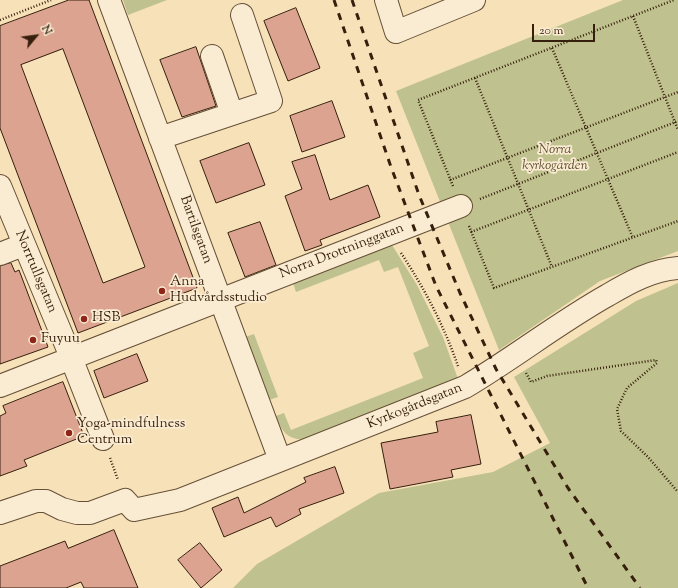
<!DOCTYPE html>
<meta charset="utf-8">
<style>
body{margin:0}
#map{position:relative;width:678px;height:588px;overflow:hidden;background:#f7e1b9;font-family:"Sorts Mill Goudy",serif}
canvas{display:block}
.north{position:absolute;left:16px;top:16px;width:40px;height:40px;-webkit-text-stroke:3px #faecd2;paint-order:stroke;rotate:61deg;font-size:11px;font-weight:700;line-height:16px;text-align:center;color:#361f0c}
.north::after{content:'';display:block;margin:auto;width:14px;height:18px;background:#361f0c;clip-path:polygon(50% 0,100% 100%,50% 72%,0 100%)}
.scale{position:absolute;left:532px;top:24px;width:63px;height:18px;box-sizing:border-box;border:2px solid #361f0c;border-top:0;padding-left:5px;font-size:12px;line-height:14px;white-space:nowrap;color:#361f0c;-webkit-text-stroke:3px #faecd2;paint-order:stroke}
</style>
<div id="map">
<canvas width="678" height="588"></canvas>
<div class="north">N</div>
<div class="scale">20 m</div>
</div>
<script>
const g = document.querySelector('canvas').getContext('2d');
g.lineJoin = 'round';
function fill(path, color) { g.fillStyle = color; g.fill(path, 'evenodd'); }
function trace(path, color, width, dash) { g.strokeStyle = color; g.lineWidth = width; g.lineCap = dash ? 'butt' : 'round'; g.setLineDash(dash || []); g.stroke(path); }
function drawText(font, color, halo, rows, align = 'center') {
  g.font = font + ' "Sorts Mill Goudy",serif'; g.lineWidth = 3.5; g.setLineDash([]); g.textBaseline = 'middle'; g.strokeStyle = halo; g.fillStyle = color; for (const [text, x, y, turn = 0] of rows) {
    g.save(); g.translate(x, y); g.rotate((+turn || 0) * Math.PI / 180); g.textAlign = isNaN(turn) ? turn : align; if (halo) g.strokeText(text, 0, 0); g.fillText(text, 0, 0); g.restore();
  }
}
const green = new Path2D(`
 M123 0H167L128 15Z
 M623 0H678V251L600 281 499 350 396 91Z
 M392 245 417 285 443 337 458 379 308 439C289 441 282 433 276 416L284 413 291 430 423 378 413 353 429 346 398 267 384 272 379 260 296 292 293 283Z
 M678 283V588H233L257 564 379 493 493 472 550 443 514 377 636 301Z
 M254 334 278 397 269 400 245 337Z`);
const building = new Path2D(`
 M69 0H89L197 288 78 333 0 128V26ZM63 49 145 267 103 283 21 65Z
 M296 8 320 68 288 81 264 21Z
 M196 47 216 106 182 117 160 60Z
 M332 101 345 137 302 152 290 116Z
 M249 143 265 185 216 203 200 161Z
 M315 155 330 200 368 185 380 217 320 240 322 245 305 251 285 196 302 189 292 162Z
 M260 222 276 265 245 277 228 233Z
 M11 263 15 272 19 270 48 347 0 364V266Z
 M137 354 148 381 104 398 94 371Z
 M63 382 84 436 24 460 27 466 0 476V416L6 413 3 406Z
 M471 415 481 464 451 470 453 477 390 489 381 443 438 432 436 422Z
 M335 467 344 493 299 509 301 514 276 527 271 517 224 537 212 508 238 497 244 513 306 482 304 478Z
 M114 530 138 588H84L81 582 66 588H0V566L65 541 68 548Z
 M200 543 222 570 201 588 178 560Z`);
const path = new Path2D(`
 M633 16 678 130
 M0 20 51 0
 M552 48 633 238
 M475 78 552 267
 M450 180 678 92
 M453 186 418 100 674 0
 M480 199 678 121
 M469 226 494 288 678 221
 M471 232 678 152
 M401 253C425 289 444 326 458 366
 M526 373 531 382 547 376 656 360 657 363 627 388 617 409 621 431 648 457 678 492
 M110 458 118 480`);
const minor = new Path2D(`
 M109 0 280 460
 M386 0 396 32 474 0
 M212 56 232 114
 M160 138 271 101 242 15
 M0 186 66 345 103 439
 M0 254 23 245
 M0 386 461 206
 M0 513 36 501H46L62 509 77 513H90L125 500 134 510 180 500 465 387C514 358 558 323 608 295 630 282 652 270 678 268`);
const rail = new Path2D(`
 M334 0 391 167 436 286 588 588
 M352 0 419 195 460 293 496 369 568 488 640 588`);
const markers = [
 [162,291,4,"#8f2418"],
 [84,319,4,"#8f2418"],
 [33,340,4,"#8f2418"],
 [69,433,4,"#8f2418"]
];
const parkNames = [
 ["Norra",555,151],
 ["kyrkogården",555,167]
];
const streetNames = [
 ["Bartilsgatan",195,230,70],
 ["Norra Drottninggatan",342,252,-21],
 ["Norrtullsgatan",35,272,67],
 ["Kyrkogårdsgatan",415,407,-22]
];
const poiNames = [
 ["Anna",170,283],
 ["Hudvårdsstudio",170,299],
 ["HSB",92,319],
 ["Fuyuu",41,340],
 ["Yoga-mindfulness",77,425],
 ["Centrum",77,441]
];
fill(green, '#bfc28e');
fill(building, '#dca490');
trace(building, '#361f0c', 1);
trace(minor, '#665037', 24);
trace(path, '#361f0c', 2.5, [1, 2]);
trace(minor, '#faecd2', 22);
trace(rail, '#361f0c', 3, [7, 7]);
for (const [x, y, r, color] of markers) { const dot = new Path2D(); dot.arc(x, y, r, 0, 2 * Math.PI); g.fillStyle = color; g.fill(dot); trace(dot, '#faecd2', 1.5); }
drawText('italic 14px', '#5f5033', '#faecd2', parkNames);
drawText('14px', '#361f0c', '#faecd2', streetNames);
drawText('14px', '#361f0c', '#faecd2', poiNames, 'left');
</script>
